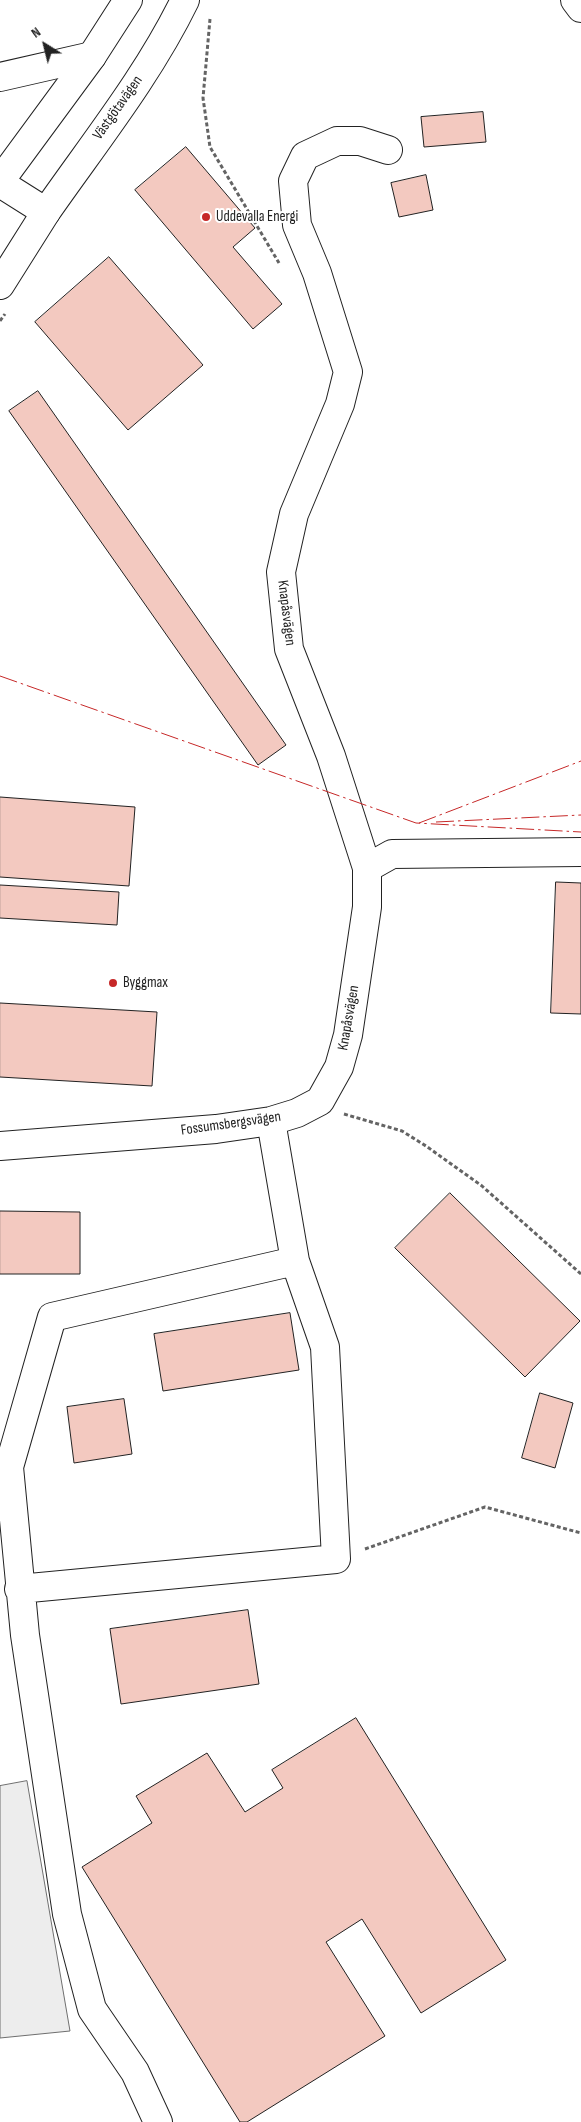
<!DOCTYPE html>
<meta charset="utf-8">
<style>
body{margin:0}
#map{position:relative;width:581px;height:2122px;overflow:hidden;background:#fff;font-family:"Sofia Sans Condensed",sans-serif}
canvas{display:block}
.north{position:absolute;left:20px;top:20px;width:50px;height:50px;-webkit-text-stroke:4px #fff;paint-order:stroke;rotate:324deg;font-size:14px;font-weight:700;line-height:20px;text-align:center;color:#222}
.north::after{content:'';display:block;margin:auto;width:18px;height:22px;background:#222;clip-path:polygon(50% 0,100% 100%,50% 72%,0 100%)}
</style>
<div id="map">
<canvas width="581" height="2122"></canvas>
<div class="north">N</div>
</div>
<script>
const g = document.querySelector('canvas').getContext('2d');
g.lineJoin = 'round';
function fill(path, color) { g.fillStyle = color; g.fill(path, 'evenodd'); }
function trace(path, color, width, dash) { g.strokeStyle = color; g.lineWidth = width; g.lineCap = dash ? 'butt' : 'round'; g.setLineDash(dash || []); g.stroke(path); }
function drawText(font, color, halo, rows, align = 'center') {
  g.font = font + ' "Sofia Sans Condensed",sans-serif'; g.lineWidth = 4; g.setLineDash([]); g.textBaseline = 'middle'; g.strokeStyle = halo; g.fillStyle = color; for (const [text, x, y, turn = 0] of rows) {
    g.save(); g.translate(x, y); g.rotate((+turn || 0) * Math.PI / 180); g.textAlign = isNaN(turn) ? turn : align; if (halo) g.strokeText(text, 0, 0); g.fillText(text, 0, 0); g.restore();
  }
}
const parking = new Path2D(`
 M27 1781 70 2031 0 2038V1786Z`);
const building = new Path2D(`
 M483 112 486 142 424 147 421 117Z
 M186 147 255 228 233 247 282 304 253 329 135 190Z
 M426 175 433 210 399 217 391 183Z
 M109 257 203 365 128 430 35 322Z
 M38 391 286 745 258 765 9 411Z
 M0 797 135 807 129 886 0 877Z
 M556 882 581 883V1014L551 1013Z
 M0 885 119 892 117 925 0 918Z
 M0 1003 157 1012 152 1086 0 1077Z
 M450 1193 580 1321 525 1377 395 1248Z
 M0 1211 80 1212V1274H0Z
 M290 1313 299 1370 163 1391 154 1334Z
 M540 1393 573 1403 555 1468 522 1458Z
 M124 1399 132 1454 74 1463 67 1407Z
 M248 1610 259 1684 121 1704 110 1629Z
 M356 1718 506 1960 421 2013 362 1919 326 1942 385 2036 247 2122H240L82 1867 152 1823 136 1796 207 1753 245 1812 283 1788 272 1770Z`);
const path = new Path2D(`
 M210 19 203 98 210 147 279 263
 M0 321 5 314
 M344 1114 402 1131 426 1146 482 1186 581 1274
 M365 1549 485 1507 581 1533`);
const minor = new Path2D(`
 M575 0 581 8
 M0 285 46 212
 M367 868 392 854 581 852
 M0 1146 216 1129 271 1121 297 1113 320 1101 339 1067 348 1035 367 907V868L331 756 289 649 281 572 294 514 340 404 348 372 317 273 297 225 293 181 305 156 337 141H360L388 150
 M19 1589 336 1559 325 1347 295 1261
 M158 2122 135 2072 92 2009 67 1914 25 1635 9 1467 52 1317 295 1261 271 1121`);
const major = new Path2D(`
 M0 181 92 56 128 0
 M0 183 46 212C94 143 148 76 185 0`);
const highway = new Path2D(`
 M0 77 92 56`);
const power = new Path2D(`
 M0 676 416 823 581 832
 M436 822 581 815
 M419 823 581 761`);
const markers = [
 [206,217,5,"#c62828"],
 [113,983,5,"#c62828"]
];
const streetNames = [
 ["Västgötavägen",118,108,-55],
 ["Knapåsvägen",286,613,83],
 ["Knapåsvägen",349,1018,-80],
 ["Fossumsbergsvägen",231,1124,-8]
];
const poiNames = [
 ["Uddevalla Energi",216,217],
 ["Byggmax",123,983]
];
fill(parking, '#ededed');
trace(parking, '#6f6f6f', 1);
fill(building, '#f3c9c0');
trace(building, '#222', 1);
trace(minor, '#222', 30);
trace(major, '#222', 30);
trace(highway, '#222', 30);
trace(path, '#646464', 3, [4, 2.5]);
trace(minor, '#fff', 28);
trace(major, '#fff', 28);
trace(highway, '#fff', 28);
trace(power, '#c62828', 1, [18, 4, 2.5, 4]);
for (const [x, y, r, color] of markers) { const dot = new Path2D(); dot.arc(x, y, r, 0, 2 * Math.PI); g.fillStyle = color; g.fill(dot); trace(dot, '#fff', 2); }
drawText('15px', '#222', '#fff', streetNames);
drawText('15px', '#222', '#fff', poiNames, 'left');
</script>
